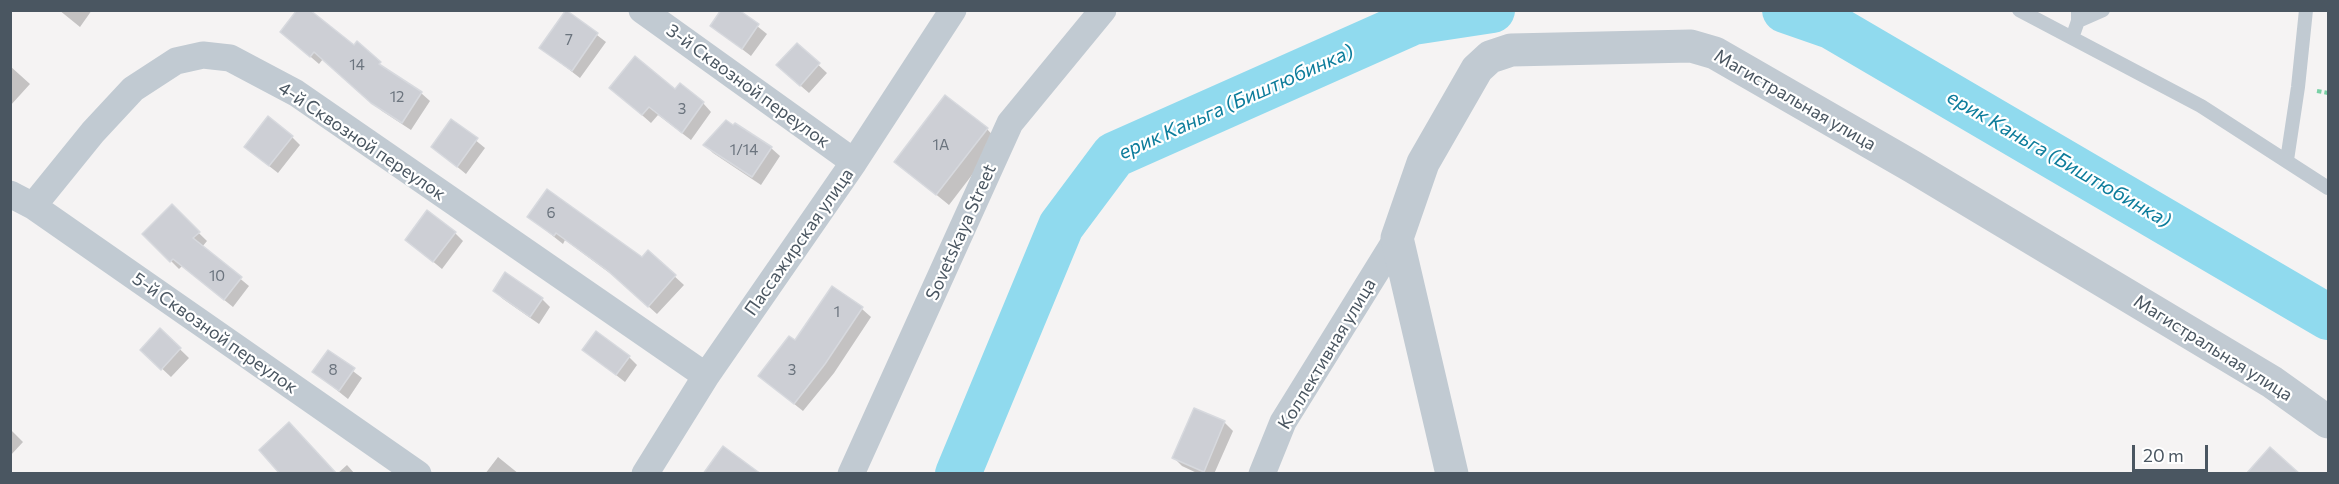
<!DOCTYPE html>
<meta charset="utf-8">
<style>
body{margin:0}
#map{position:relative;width:2339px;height:484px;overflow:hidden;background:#f5f3f3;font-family:Commissioner,sans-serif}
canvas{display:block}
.frame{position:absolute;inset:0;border:12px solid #4a5661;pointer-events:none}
.scale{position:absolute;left:2132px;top:445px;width:76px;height:27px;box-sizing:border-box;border:3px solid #4a5661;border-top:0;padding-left:8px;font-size:18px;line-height:21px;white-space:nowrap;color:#4a5661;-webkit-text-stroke:4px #fff;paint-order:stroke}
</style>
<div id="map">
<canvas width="2339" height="484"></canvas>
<div class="frame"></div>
<div class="scale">20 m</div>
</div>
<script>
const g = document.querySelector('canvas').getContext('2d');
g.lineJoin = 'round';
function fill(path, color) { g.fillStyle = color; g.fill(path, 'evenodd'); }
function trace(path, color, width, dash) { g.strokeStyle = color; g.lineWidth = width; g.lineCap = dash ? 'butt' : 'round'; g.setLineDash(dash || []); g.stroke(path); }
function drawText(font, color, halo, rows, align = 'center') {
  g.font = font + ' Commissioner,sans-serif'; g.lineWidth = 4.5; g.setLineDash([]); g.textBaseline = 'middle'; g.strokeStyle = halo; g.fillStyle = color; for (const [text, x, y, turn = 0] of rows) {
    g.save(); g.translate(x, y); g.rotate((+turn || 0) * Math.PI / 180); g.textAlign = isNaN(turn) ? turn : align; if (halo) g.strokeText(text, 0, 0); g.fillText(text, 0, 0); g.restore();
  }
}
const shadow = new Path2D(`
 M59 10H92L80 27Z
 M737 10 767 34 751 56 712 26Z
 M567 12 606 42 580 78 541 48Z
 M282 32 354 47 357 43 388 72 421 93 430 101 411 130 382 111 323 59 319 64Z
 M797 45 827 73 809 93 786 73Z
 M10 66 30 84 10 106Z
 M611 88 675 92 703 103 711 112 691 140 658 115 651 123Z
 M452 121 485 148 466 174 433 147Z
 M987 129 998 141 949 205 896 162Z
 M292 137 300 145 278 173 255 155Z
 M705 145 771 148 780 156 761 185 713 153Z
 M172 207 207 241 202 247 249 286 233 307 182 266 179 269 144 234Z
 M529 217 642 259 648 252 684 285 657 314 619 280 565 240 563 244Z
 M455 233 463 241 442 269 407 240Z
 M832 288 862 309 871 317 834 373 803 411 769 384Z
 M495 291 542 299 550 307 539 324 503 299Z
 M160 330 189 358 171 377 142 350Z
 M584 350 629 357 637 365 625 382Z
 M328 352 362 378 348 399 314 372Z
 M1195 410 1225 423 1233 431 1214 474H1199L1182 466 1174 458Z
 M10 429 23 442 10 456Z
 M498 457 519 474H485Z
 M347 465 355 474H337Z`);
const river = new Path2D(`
 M1785 10 1831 26 2328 317
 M958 474 1061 226 1114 155 1413 22 1492 10`);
const building = new Path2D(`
 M297 10H310L354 45 357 41 381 62 379 64 422 92 402 123 371 103 314 52 310 57 280 32Z
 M566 10 598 33 572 71 539 48Z
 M721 10H739L759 24 742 49 710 26Z
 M797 43 820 63 800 86 776 65Z
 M635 56 675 89 680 83 704 102 682 133 649 107 642 115 609 88Z
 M945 95 988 128 936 195 894 162Z
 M268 116 293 136 269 166 244 147Z
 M451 119 478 138 457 167 431 147Z
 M726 120 733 125 735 123 772 147 752 177 703 145Z
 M547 189 642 257 648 250 676 275 648 307 608 271 556 233 554 236 527 217Z
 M172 204 200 232 193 238 242 277 224 300 173 259 170 262 142 234Z
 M427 210 456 232 433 262 405 240Z
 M505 272 543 298 530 317 493 291Z
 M832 286 863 307 825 364 794 404 758 376 789 336 795 340Z
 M160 328 181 348 161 370 140 350Z
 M596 331 630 356 616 375 582 350Z
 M328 350 355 368 339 391 312 372Z
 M1194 408 1225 421 1204 472 1172 458Z
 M289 422 337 474H280L259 450Z
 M723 446 761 474H703Z
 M2270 447 2300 474H2246Z`);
const path = new Path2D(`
 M2317 91 2328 93`);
const service = new Path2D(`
 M2019 10 2201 106 2328 188
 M2078 21 2103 10
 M2072 38 2078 21V10
 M2287 160 2298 87 2306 10`);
const minor = new Path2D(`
 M642 10 854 162
 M10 194 33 206 418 474
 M33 206 93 132 133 89 176 61 203 55 230 58 296 93 706 376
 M645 474 706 376 854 162 953 10
 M851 474 1010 123 1103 10
 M1262 474 1283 422 1397 238`);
const tertiary = new Path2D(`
 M1452 474 1397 238 1423 163 1477 69 1490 57 1511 50 1691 46 1715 53 1913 167 2272 382 2328 422`);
const numberNames = [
 ["7",569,40],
 ["14",357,65],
 ["12",397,97],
 ["3",682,109],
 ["1А",941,145],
 ["1/14",744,150],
 ["6",551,213],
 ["10",217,276],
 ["1",837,312],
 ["8",333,370],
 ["3",792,370]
];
const streetNames = [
 ["3-й Сквозной переулок",748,86,36],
 ["Магистральная улица",1795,100,30],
 ["4-й Сквозной переулок",362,141,34],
 ["Sovetskaya Street",961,232,-66],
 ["Пассажирская улица",799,242,-55],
 ["5-й Сквозной переулок",215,333,35],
 ["Магистральная улица",2213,348,32],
 ["Коллективная улица",1327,354,-59]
];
const waterNames = [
 ["ерик Каньга (Биштюбинка)",1236,102,-24],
 ["ерик Каньга (Биштюбинка)",2059,159,30]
];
fill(shadow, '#0003');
trace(river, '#90daee', 46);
fill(building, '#cdcfd5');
trace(building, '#d7d9de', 1.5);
trace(path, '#7ad0a6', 4, [4.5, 3]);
trace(service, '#c1cad2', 14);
trace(minor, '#c1cad2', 27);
trace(tertiary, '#c1cad2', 33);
drawText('15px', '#6b747e', null, numberNames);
drawText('18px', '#4a5661', '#fff', streetNames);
drawText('italic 20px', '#0c7c9b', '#fff', waterNames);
</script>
